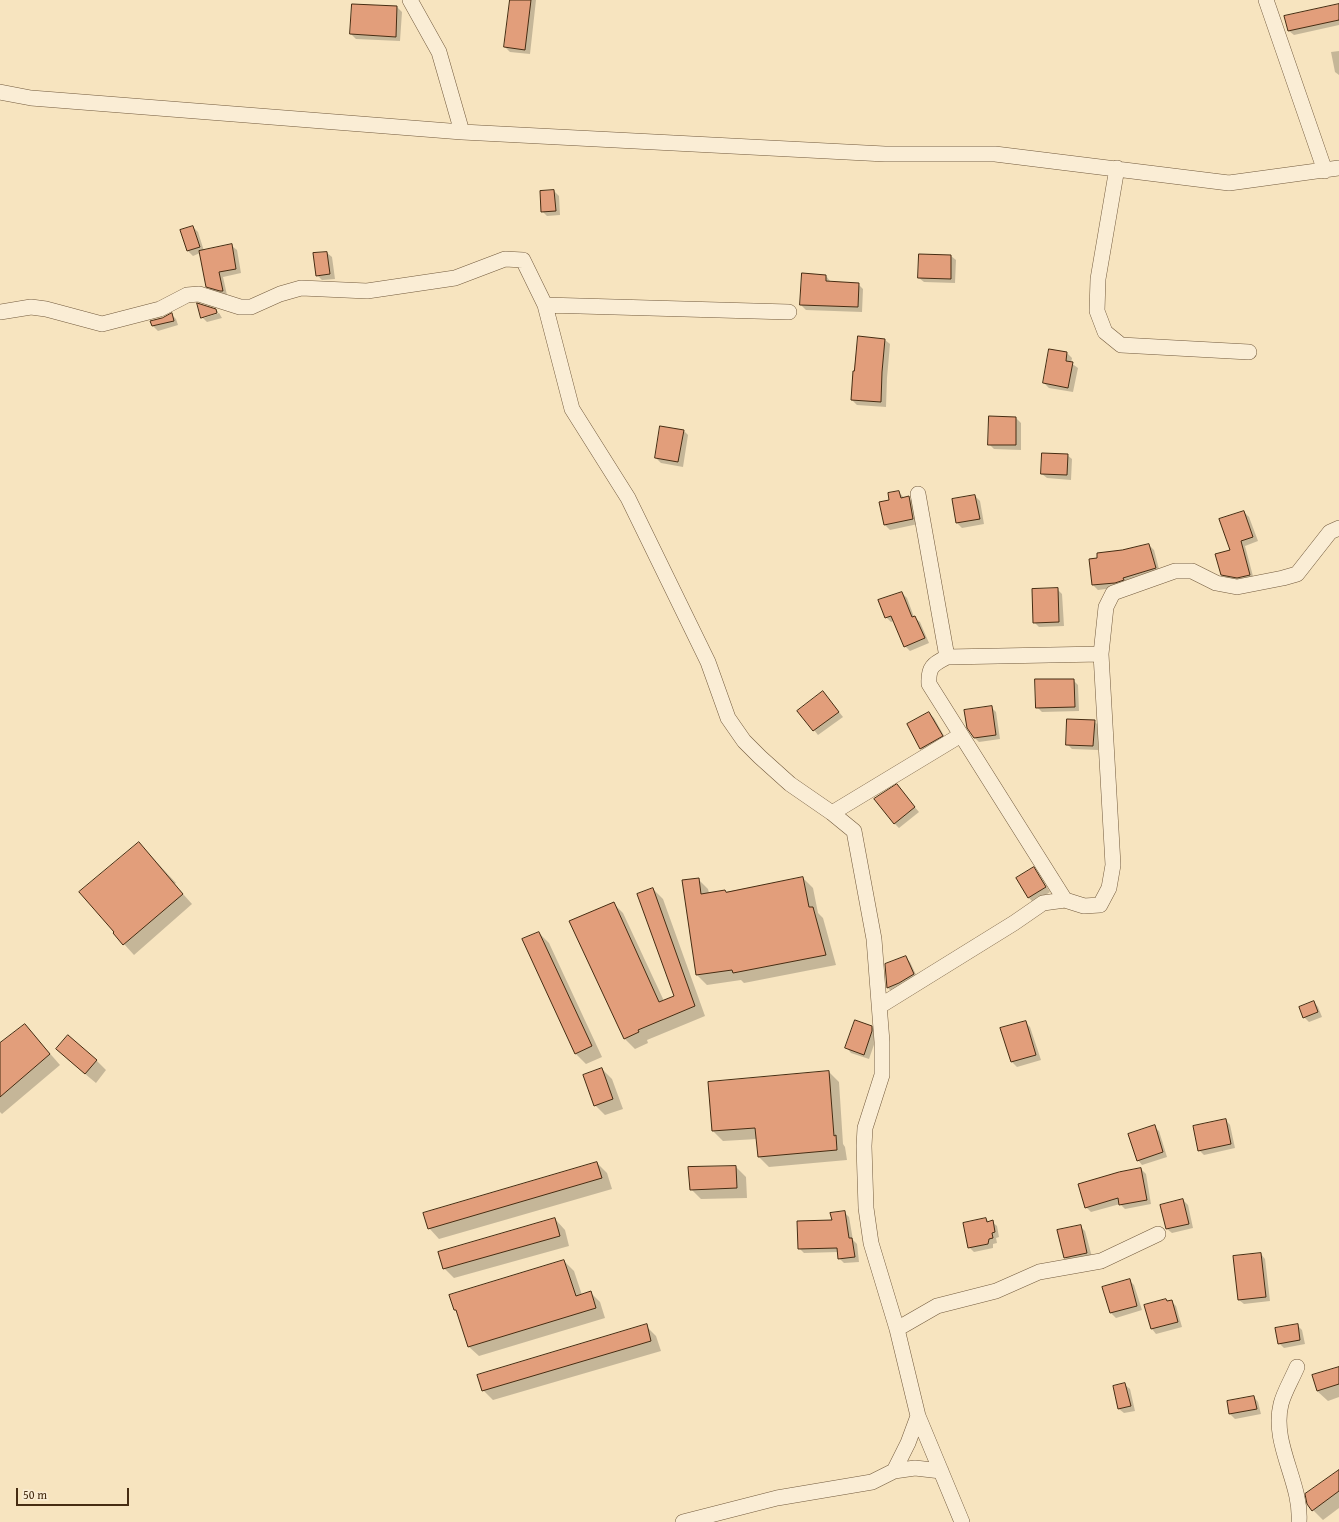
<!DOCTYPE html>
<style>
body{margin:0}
#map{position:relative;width:1339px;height:1522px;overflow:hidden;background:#f7e4bf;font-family:"Gentium Book Plus",serif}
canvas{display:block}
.scale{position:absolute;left:16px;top:1488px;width:113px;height:18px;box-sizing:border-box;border:2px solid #462c12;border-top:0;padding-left:5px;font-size:12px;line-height:14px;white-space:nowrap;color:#462c12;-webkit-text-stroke:3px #faedd5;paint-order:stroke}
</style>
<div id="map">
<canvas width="1339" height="1522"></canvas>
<div class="scale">50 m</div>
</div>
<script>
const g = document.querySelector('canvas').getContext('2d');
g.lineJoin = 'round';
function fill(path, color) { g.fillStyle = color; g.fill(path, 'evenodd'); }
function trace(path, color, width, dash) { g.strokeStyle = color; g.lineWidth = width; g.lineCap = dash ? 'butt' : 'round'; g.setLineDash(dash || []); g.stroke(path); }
const shadow = new Path2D(`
 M511 0H536L530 54 510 52 505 47Z
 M1339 5V25L1294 35 1289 31Z
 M397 7 402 12 400 41 356 39 351 34Z
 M1339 51V75L1335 72 1331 52Z
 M554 191 559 196 560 215 547 216 542 211Z
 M193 227 198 232 204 251 232 246 237 250 241 273 223 277 227 295 212 291 207 286 200 253 193 256 188 251 182 231Z
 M327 253 332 257 335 279 322 280 317 275Z
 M951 256 956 260 955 283 924 282 919 278Z
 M803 274 826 276 830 281V283L858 284 863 289 862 312 806 310 801 305Z
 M199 305 216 310 218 312 204 316V318L219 313 222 318 207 322 202 317Z
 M171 314 176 319 178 325 158 331 153 326 152 322 163 319Z
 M859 337 885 340 890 344 887 378 886 407 857 405 852 400Z
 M1067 353 1072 358 1071 363 1078 368 1073 392 1049 388 1044 383Z
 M1016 418 1021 423V450L994 449 989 444Z
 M684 431 688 435 683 467 661 463 656 458Z
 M1067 455 1072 459 1071 480 1047 478 1042 474Z
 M899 492 904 498 908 497 913 502 918 524 890 530 885 525 880 503 890 501Z
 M975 496 980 501 984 524 962 528 957 523 953 500Z
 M1244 512 1249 517 1258 541 1245 546 1254 580 1227 579 1222 574 1231 551Z
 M1149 545 1154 550 1160 573 1120 587 1098 590 1093 585 1090 560Z
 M1057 589 1062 594 1064 626 1039 627 1034 622Z
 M902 593 907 598 914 617 920 622 929 643 910 651 905 646 894 621 891 622 886 617Z
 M1073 680 1078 685 1079 711 1042 712 1037 707Z
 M823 692 843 717 818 735 814 730Z
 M991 707 996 712 1000 739 979 742 974 737Z
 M929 713 934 718 947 741 926 753 921 748 908 724Z
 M1094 721 1099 726 1098 750 1072 749 1067 744Z
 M901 791 919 812 899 828 894 823Z
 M139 843 176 883 174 884 192 904 134 955 114 933Z
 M1034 869 1038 873 1050 892 1034 903 1029 898 1017 878Z
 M803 878 813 888 818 913 823 918 836 965 744 983 741 980 707 985 697 975 698 879 708 889 709 893H727Z
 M653 889 663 899 705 1016 647 1040 648 1043 635 1049 625 1039 570 922 613 903 623 913 664 1001 675 996Z
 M539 933 549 943 602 1057 586 1064 576 1054Z
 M905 957 910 962 918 979 893 993 888 988 886 965Z
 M1314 1002 1318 1007 1322 1017 1309 1022 1304 1017Z
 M1025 1022 1030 1027 1041 1060 1017 1067 1012 1062 1002 1029Z
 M25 1025 60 1065 2 1114 0 1112V1045Z
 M871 1026 876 1031 877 1036 869 1059 851 1053 847 1048Z
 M67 1059 96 1060 106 1070 96 1083Z
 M602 1069 612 1079 623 1109 605 1115 595 1105Z
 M829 1072 839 1082 843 1144 845 1147 847 1160 769 1167 759 1157 757 1139 723 1141 713 1131 709 1083Z
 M1226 1120 1230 1125 1235 1148 1204 1155 1199 1150Z
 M1154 1127 1159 1131 1167 1157 1142 1165 1138 1160Z
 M597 1163 607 1173 612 1189 439 1239 429 1228Z
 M736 1167 746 1177 747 1198 701 1199 691 1189Z
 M1141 1169 1146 1174 1151 1204 1125 1209 1120 1204 1091 1212 1086 1207Z
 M1183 1200 1188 1205 1193 1228 1172 1233 1167 1229Z
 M844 1212 849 1217 853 1240 857 1244 859 1262 844 1263 839 1258 838 1252 804 1253 799 1248Z
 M555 1219 565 1230 569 1246 454 1278 444 1268Z
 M986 1219 989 1222H992L997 1226 999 1237 996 1238 997 1243 993 1244V1248L974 1252 969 1247Z
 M1080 1226 1085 1231 1092 1257 1070 1262 1065 1258Z
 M1261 1254 1265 1259 1270 1301 1244 1304 1239 1300Z
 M564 1261 574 1271 582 1295 590 1292 600 1302 605 1318 479 1356 468 1346 458 1312 455 1310Z
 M1129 1280 1134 1285 1142 1310 1116 1318 1111 1313 1104 1287Z
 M1171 1301 1176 1306 1182 1327 1156 1334 1152 1329 1168 1302Z
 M1297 1325 1302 1330 1305 1344 1284 1348 1279 1343Z
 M646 1326 656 1336 661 1351 493 1400 483 1390Z
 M1339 1368V1397L1328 1401 1317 1391Z
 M1125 1385 1130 1389 1135 1411 1124 1413 1119 1409Z
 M1254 1397 1258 1402 1261 1414 1235 1419 1230 1414 1228 1402Z
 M1339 1471V1508L1323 1520 1313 1510Z`);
const building = new Path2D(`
 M510 0H531L525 50 504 47Z
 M352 4 397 6 396 37 350 34Z
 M1339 4V20L1288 31 1284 16Z
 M554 190 556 211 541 212 540 191Z
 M193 226 200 247 187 251 180 230Z
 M232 244 236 269 219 272 223 291H220L206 287 199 251Z
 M327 252 330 274 316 276 313 253Z
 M919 254 951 255V279L918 278Z
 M802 273 826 275V281L859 283 858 307 800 305Z
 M197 303 216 309 217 313 201 318Z
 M172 313 174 321 152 326 150 321 162 318Z
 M858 336 885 339 882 372 881 402 851 400 853 371H854Z
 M1049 349 1067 352 1066 361 1073 362 1068 388 1043 383Z
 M989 416 1016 417V445H988Z
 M660 426 684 430 678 462 655 458Z
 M1042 453 1068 454 1067 475 1041 474Z
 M899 491 901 498 909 496 913 519 884 525 879 502 889 500 888 493Z
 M975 495 980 519 956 523 952 499Z
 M1244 511 1253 537 1241 541 1250 575 1237 578 1221 575 1215 554 1230 550 1219 519Z
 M1149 544 1156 568 1123 578 1124 580 1115 583 1092 585 1089 559 1097 558V553L1122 550Z
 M1058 588 1059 622 1033 623 1032 589Z
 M902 592 912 617 915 616 925 638 904 647 891 616 885 618 878 600Z
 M1035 679H1074L1075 707 1036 708Z
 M823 691 839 712 813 731 797 711Z
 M992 706 996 735 974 738 967 728 964 710Z
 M929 712 943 736 920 749 907 724Z
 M1067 719 1095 720 1093 746 1066 745Z
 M897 784 915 807 894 824 874 799Z
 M139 842 183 894 123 945 113 933 114 932 79 892Z
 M1034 867 1046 887 1028 898 1016 878Z
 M803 877 809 907H813L826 955 733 973 732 970 696 975 682 880 699 878 701 894 725 890 726 892Z
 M653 888 695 1006 638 1030 639 1032 624 1039 569 921 614 902 659 1002 674 996 637 894Z
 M539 932 592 1046 575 1054 522 939Z
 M906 956 914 974 899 983 887 988 885 964Z
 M1314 1001 1318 1012 1303 1018 1299 1007Z
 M855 1020 872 1026V1031L864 1055 845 1048Z
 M1026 1021 1036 1055 1011 1062 1000 1028Z
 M25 1024 50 1054 0 1097V1043Z
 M68 1035 97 1060 85 1074 56 1049Z
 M602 1068 613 1099 594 1106 583 1075Z
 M829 1071 834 1136 836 1135 837 1150 758 1157 755 1128 712 1131 708 1082Z
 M1226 1119 1231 1144 1198 1151 1193 1126Z
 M1155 1125 1163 1152 1137 1161 1128 1134Z
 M597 1162 602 1178 428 1229 423 1213Z
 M736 1166 737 1188 690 1190 688 1167Z
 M1141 1168 1147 1200 1119 1205 1118 1198 1085 1208 1078 1184 1119 1172Z
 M1183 1199 1189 1224 1166 1229 1160 1205Z
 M845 1211 849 1238H852L855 1257 838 1259 837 1248 798 1249 797 1221 832 1220 830 1213Z
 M555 1218 560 1236 443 1269 438 1252Z
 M986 1218 987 1222 993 1220 995 1232 992 1233 993 1238 989 1239 988 1244 968 1248 963 1223Z
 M1081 1225 1087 1253 1064 1258 1057 1230Z
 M1261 1253 1266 1297 1238 1300 1233 1256Z
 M564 1260 576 1296 591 1291 596 1308 468 1347 456 1310H454L449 1295Z
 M1130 1279 1137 1306 1110 1313 1102 1287Z
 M1166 1299 1167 1301 1172 1300 1178 1322 1151 1329 1144 1305Z
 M647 1324 651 1341 482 1391 477 1375Z
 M1298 1324 1300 1340 1278 1344 1275 1328Z
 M1339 1367V1384L1317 1391 1312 1375Z
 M1125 1383 1131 1406 1118 1409 1113 1386Z
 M1254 1396 1257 1409 1229 1414 1227 1401Z
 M1339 1470V1491L1312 1511 1307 1504 1305 1494Z`);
const minor = new Path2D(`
 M410 0 439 52 462 132
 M1266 0 1325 171
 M0 92 31 98 462 132 885 154H995L1229 183 1339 168
 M1117 168 1098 279 1097 311 1105 332 1121 345 1249 352
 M545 305 789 312
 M0 312 31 307 46 309 102 324 160 309 187 295 199 294 240 307H251L280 294 301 288 367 291 455 278 505 259 523 260 545 305 572 409 628 498 708 662 728 718 744 741 760 757 790 784 832 813 854 831 874 939 882 1042V1075L865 1128 864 1146 866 1208 871 1243 897 1329 918 1416 962 1522
 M918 494 947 657
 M832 813 961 735
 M1065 900 929 684C928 667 933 664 947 657L1101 654
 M880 1006 1014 923 1043 903 1065 900 1084 906 1100 905 1109 888 1113 865 1101 654 1106 607 1113 593 1175 571H1192L1216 583 1237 587 1283 578 1297 574 1330 532 1339 528
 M897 1329 937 1306 996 1291 1039 1272 1101 1261 1158 1234
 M1297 1367C1292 1379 1284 1392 1281 1404 1271 1444 1302 1483 1299 1522
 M894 1471 908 1443 918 1416
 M683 1522 777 1498 872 1482 894 1471 915 1468 941 1471`);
fill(shadow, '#0003');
fill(building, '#e29e7b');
trace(building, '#462c12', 1);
trace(minor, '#725a3d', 16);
trace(minor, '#faedd5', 15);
</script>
